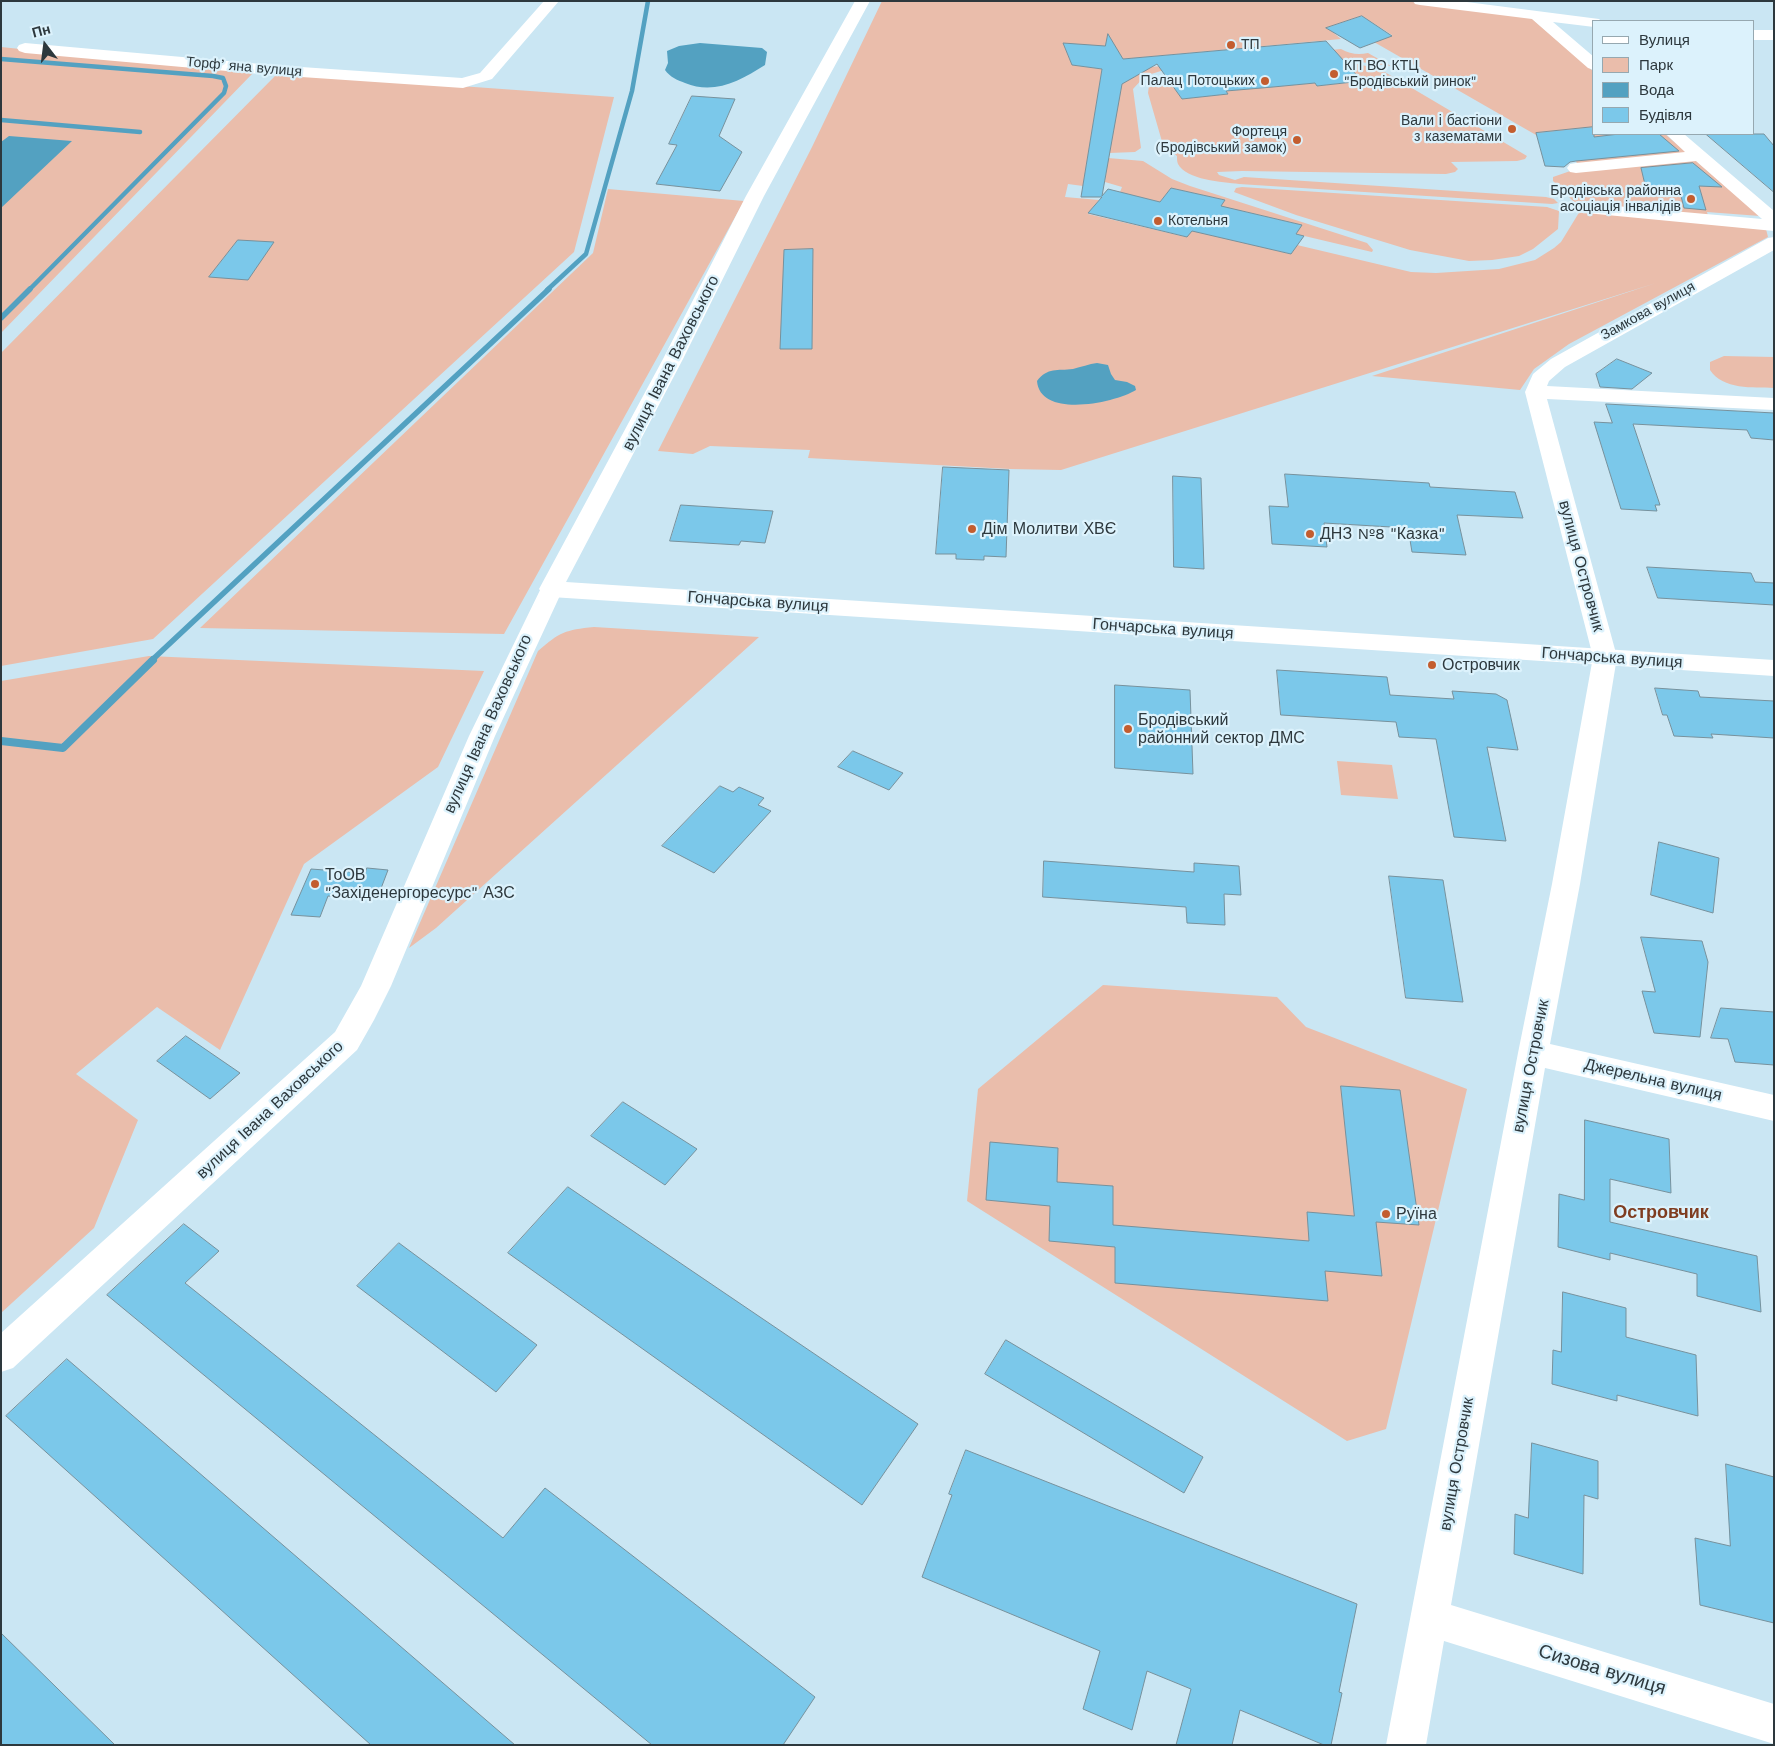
<!DOCTYPE html>
<html>
<head>
<meta charset="utf-8">
<style>
	body { margin:0 }
	#map { position:relative; width:1775px; height:1746px; overflow:hidden; background:#cae6f3; font-family:"Work Sans",sans-serif }
	canvas { display:block }
	.frame { position:absolute; inset:0; border:2px solid #2d383d; pointer-events:none }
	.legend { position:absolute; left:1592px; top:20px; width:162px; height:115px; box-sizing:border-box; background:#dcf2fc; border:1px solid #96a8b0; margin:0; padding:6px 9px; list-style:none; font-size:15px; color:#2d383d }
	.legend li { display:flex; align-items:center; gap:10px; height:25px }
	.legend b { width:25px; border:1px solid #96a8b0 }
	.north { position:absolute; left:20px; top:20px; width:50px; height:50px; -webkit-text-stroke:4px #dcf2fc; paint-order:stroke; rotate:345deg; font-size:14px; font-weight:700; line-height:20px; text-align:center; color:#2d383d }
	.north::after { content:''; display:block; margin:auto; width:18px; height:22px; background:#2d383d; clip-path:polygon(50% 0,100% 100%,50% 72%,0 100%) }
</style>
</head>
<body>
<div id="map">
<canvas width="1775" height="1746"></canvas>
<div class="frame"></div>
<ul class="legend">
<li><b style="height:6px;background:#fff"></b>Вулиця</li>
<li><b style="height:14px;background:#eabdab"></b>Парк</li>
<li><b style="height:14px;background:#53a1c1"></b>Вода</li>
<li><b style="height:14px;background:#7bc8ea"></b>Будівля</li>
</ul>
<div class="north">Пн</div>
</div>
<script>
const ctx = document.querySelector('canvas').getContext('2d');
ctx.lineJoin = 'round';
function paint(path, color) { ctx.fillStyle = color; ctx.fill(path, 'evenodd'); }
function trace(path, color, width, dash) { ctx.strokeStyle = color; ctx.lineWidth = width; ctx.lineCap = dash ? 'butt' : 'round'; ctx.setLineDash(dash || []); ctx.stroke(path); }
function label(font, color, halo, rows, align = 'center') {
  ctx.font = font + ' "Work Sans",sans-serif'; ctx.lineWidth = 4.5; ctx.setLineDash([]); ctx.textBaseline = 'middle'; ctx.strokeStyle = halo; ctx.fillStyle = color; for (const [text, x, y, turn = 0] of rows) {
    ctx.save(); ctx.translate(x, y); ctx.rotate((+turn || 0) * Math.PI / 180); ctx.textAlign = isNaN(turn) ? turn : align; if (halo) ctx.strokeText(text, 0, 0); ctx.fillText(text, 0, 0); ctx.restore();
  }
}
paint(new Path2D(`
	M882 1H1405L1530 17 1594 72V134H1665L1760 216 1707 212 1709 219 1766 229 1768 237 1569 344 1534 369 1520 390 1372 376 1656 283 1061 470 1010 469 808 458 810 450 710 446 693 454 658 451 812 147ZM1362 16 1392 35 1374 42 1543 139 1567 140 1579 168 1553 177V181L1575 203 1580 211 1561 242 1554 248 1535 260 1499 269 1436 273 1411 272 1297 245 1290 254 1192 230 1186 237 1088 214 1099 200 1065 197 1068 184 1083 186 1102 69 1072 65 1064 44 1123 59 1341 39 1328 28Z
	M1 47 253 73 1 333Z
	M1341 49C1350 54 1358 55 1368 53L1391 66 1329 58 1164 70 1145 76 1133 89 1141 148 1135 152 1109 153 1123 77H1134L1142 72 1140 68Z
	M1316 61 1359 64 1383 71 1527 156 1525 159 1517 161 1451 162 1458 169 1455 172 1446 174 1242 171 1217 172 1219 175 1235 180 1244 177 1546 197 1554 199 1558 203 1552 204 1239 184C1223 182 1186 180 1178 164 1177 162 1177 159 1177 156L1163 145 1148 93 1149 85 1172 75ZM1169 80 1362 81 1318 86 1315 83 1226 91 1227 94 1182 99Z
	M278 73 614 97 574 252 153 639 1 666V353Z
	M1108 158 1143 161 1172 179 1190 186 1367 243 1373 250 1372 252 1296 234 1301 225 1243 211 1237 220 1215 215 1225 200 1171 188 1160 202 1120 192 1122 187 1105 182Z
	M1242 187 1547 207 1559 211 1558 229 1533 249 1519 256 1492 260 1469 261 1410 250 1296 215 1234 192 1236 188Z
	M608 189 744 201 504 634 200 628 593 253Z
	M1724 356 1774 357V388C1753 387 1723 390 1710 370V362Z
	M594 627 759 637 436 928 409 948 538 651C560 632 565 630 594 627Z
	M149 656 484 671 438 767 304 864 220 1050 157 1007 76 1074 138 1120 94 1228 1 1313V681Z
	M1337 761 1392 765 1398 799 1341 795Z
	M1103 985 1277 997 1306 1027 1467 1089 1386 1429 1347 1441 967 1201 978 1089Z`), '#eabdab');
paint(new Path2D(`
	M700 43 762 48 767 52 765 65C740 81 714 95 685 83 677 80 670 77 665 70L668 63 667 51 679 46Z
	M9 136 72 141 1 208V142Z
	M1097 363 1108 365 1111 374 1115 380 1127 382 1135 386 1136 390C1115 403 1040 419 1037 381 1048 367 1057 371 1073 369 1081 367 1089 364 1097 363Z`), '#53a1c1');
trace(new Path2D(`
	M1 59 213 76 223 78 226 86 224 93 29 290
	M1 120 140 132
	M547 290 586 254 632 91 648 1`), '#53a1c1', 4.5);
trace(new Path2D(`
	M1 318 30 289
	M151 661 549 289`), '#53a1c1', 5.5);
trace(new Path2D(`
	M1 741 63 748 153 660`), '#53a1c1', 8);
const building = new Path2D(`
	M1362 16 1392 36 1360 48 1326 28Z
	M1108 34 1123 59 1326 41 1362 81 1317 86 1315 83 1273 87 1226 91 1228 94 1182 99 1157 64 1122 84 1102 196 1108 189 1160 202 1171 188 1225 200 1221 206 1302 225 1296 234 1304 236 1291 254 1192 231 1187 237 1088 213 1102 197H1081L1102 69 1072 65 1063 43 1105 46Z
	M692 96 735 99 719 136 742 152 720 191 656 184 677 145 669 144Z
	M1594 127V137L1619 134H1659L1679 151 1576 161 1570 162 1564 167 1545 166 1536 133Z
	M1706 134H1764L1774 146V192Z
	M1693 163 1722 187 1699 186 1706 210 1684 208 1681 196 1647 193 1641 168Z
	M238 240 274 242 248 280 209 277Z
	M813 249 812 349H780L784 250Z
	M1617 359 1652 373 1632 389 1600 387 1596 374Z
	M1606 404 1774 413V440L1751 438 1747 430 1633 424 1660 505H1655L1657 511 1621 509 1594 422 1612 423Z
	M943 467 1009 470 1006 557 984 556V560L956 559V554H936Z
	M1285 474 1429 483 1430 487 1515 492 1523 518 1457 515 1466 555 1412 552 1408 528 1324 523 1327 547 1272 544 1269 506 1288 507Z
	M1173 476 1201 478 1204 569 1174 567Z
	M681 505 773 511 765 543 741 541 739 545 670 541Z
	M1647 567 1751 573 1755 582 1774 583V605L1658 598Z
	M1277 670 1387 677 1390 695 1454 699 1452 691 1496 694 1507 700 1518 750 1487 747 1506 841 1454 837 1436 739 1399 737 1396 722 1281 715Z
	M1115 685 1190 690 1193 774 1115 768Z
	M1655 688 1698 691 1700 697 1774 701V738L1711 734 1713 738 1674 736 1667 715H1663Z
	M853 751 903 773 889 790 838 767Z
	M720 786 733 792 739 787 764 798 758 805 771 811 714 873 662 846Z
	M1659 842 1719 858 1713 913 1651 895Z
	M1044 861 1194 872V863L1239 866 1241 895 1224 894 1225 925 1187 923 1186 907 1043 897Z
	M367 868 388 870 377 899 328 896 320 917 291 915 311 869 365 873Z
	M1389 876 1443 880 1463 1002 1406 998Z
	M1641 937 1702 941 1708 962 1700 1037 1654 1033 1642 991 1655 992Z
	M1721 1008 1774 1012V1065L1735 1062 1728 1039 1711 1038Z
	M186 1036 240 1073 210 1099 157 1061Z
	M1341 1086 1400 1090 1419 1225 1376 1222 1382 1276 1325 1271 1328 1301 1115 1283V1247L1049 1241 1050 1206 986 1200 990 1142 1058 1148 1057 1182 1113 1186V1225L1309 1241 1307 1212 1354 1216Z
	M623 1102 697 1149 665 1185 591 1136Z
	M1585 1120 1669 1139 1671 1193 1610 1179V1222L1757 1256 1761 1312 1697 1296V1274L1610 1253V1260L1558 1247 1559 1194 1584 1200Z
	M568 1187 918 1424 862 1505 508 1253Z
	M184 1224 219 1251 185 1283 503 1538 545 1488 815 1697 783 1745H652L107 1295Z
	M399 1243 537 1345 496 1392 357 1286Z
	M1563 1292 1626 1308V1337L1696 1355 1698 1416 1617 1395V1401L1552 1384 1553 1350 1561 1352Z
	M1006 1340 1203 1457 1184 1493 985 1374Z
	M67 1359 515 1745H371L6 1416Z
	M1532 1443 1598 1461V1499L1584 1495 1583 1574 1514 1554 1515 1514 1528 1518Z
	M966 1450 1357 1604 1339 1692 1342 1693 1331 1745H1324L1240 1710 1232 1745H1176L1191 1689 1147 1671 1132 1730 1083 1709 1100 1651 922 1577 952 1495 949 1494Z
	M1726 1464 1774 1477V1623L1700 1605 1695 1538 1730 1546Z
	M1 1633 115 1745H1Z`);
paint(building, '#7bc8ea');
trace(building, '#77919c', 1);
paint(new Path2D(`
	M544 1H559L492 79 463 88 272 75 25 53 19 51 17 48 19 45 25 43 272 65 462 78 480 73Z
	M1413 1H1459L1599 19 1601 21H1594V27L1553 22 1594 57V70L1588 68 1532 19 1420 5 1415 4Z
	M1754 30H1774V40H1754Z
	M1666 134H1684L1774 211V231L1565 211 1562 207 1565 203 1571 202 1762 219 1696 161 1576 173 1570 172 1567 168 1570 164 1576 163 1685 152Z
	M1774 237V250L1565 367 1549 381 1547 386 1774 398V410L1547 399 1617 657 1580 884 1550 1044 1774 1095V1121L1545 1068 1451 1605 1774 1704V1744L1444 1641 1426 1745H1386L1518 1053 1552 884 1593 657 1525 392 1533 374 1551 359 1768 238Z
	M551 581 559 584 563 589 495 736 391 986 374 1020 357 1050 13 1368 1 1372V1333L335 1032 361 986 469 736 543 584Z`), '#fff');
paint(new Path2D(`
	M855 1H870L764 196 683 359 566 582 1774 660V676L551 597 543 594 539 589 663 359 746 196Z`), '#fff');
for (const [x, y, r, color] of [
	[1231,45,5,"#c35d2f"],
	[1334,74,5,"#c35d2f"],
	[1265,81,5,"#c35d2f"],
	[1512,129,5,"#c35d2f"],
	[1297,140,5,"#c35d2f"],
	[1691,199,5,"#c35d2f"],
	[1158,221,5,"#c35d2f"],
	[972,529,5,"#c35d2f"],
	[1310,534,5,"#c35d2f"],
	[1432,665,5,"#c35d2f"],
	[1128,729,5,"#c35d2f"],
	[315,884,5,"#c35d2f"],
	[1386,1214,5,"#c35d2f"]
]) { const dot = new Path2D(); dot.arc(x, y, r, 0, 2 * Math.PI); ctx.fillStyle = color; ctx.fill(dot); trace(dot, '#dcf2fc', 2); }
label('14px', '#2d383d', '#dcf2fc', [
	["ТП",1241,45,"left"],
	["КП ВО КТЦ",1344,66,"left"],
	["\"Бродівський ринок\"",1344,82,"left"],
	["Палац Потоцьких",1255,81],
	["Вали і бастіони",1502,121],
	["з казематами",1502,137],
	["Фортеця",1287,132],
	["(Бродівський замок)",1287,148],
	["Бродівська районна",1681,191],
	["асоціація інвалідів",1681,207],
	["Котельня",1168,221,"left"]
], 'right');
label('14px', '#2d383d', '#dcf2fc', [
	["Торфʼяна вулиця",244,67,5],
	["Замкова вулиця",1648,311,-29]
]);
label('16px', '#2d383d', '#dcf2fc', [
	["вулиця Івана Ваховського",671,363,-63],
	["вулиця Островчик",1581,566,75],
	["Гончарська вулиця",758,602,4],
	["Гончарська вулиця",1163,629,4],
	["Гончарська вулиця",1612,658,4],
	["вулиця Івана Ваховського",488,724,-66],
	["вулиця Островчик",1531,1066,-79],
	["Джерельна вулиця",1653,1080,13],
	["вулиця Івана Ваховського",270,1110,-43],
	["вулиця Островчик",1457,1464,-80]
]);
label('16px', '#2d383d', '#dcf2fc', [
	["Дім Молитви ХВЄ",982,529],
	["ДНЗ №8 \"Казка\"",1320,534],
	["Островчик",1442,665],
	["Бродівський",1138,720],
	["районний сектор ДМС",1138,738],
	["ТоОВ",325,875],
	["\"Західенергоресурс\" АЗС",325,893],
	["Руїна",1396,1214]
], 'left');
label('bold 18px', '#7f3d21', '#dcf2fc', [
	["Островчик",1661,1213]
]);
label('19px', '#2d383d', '#dcf2fc', [
	["Сизова вулиця",1602,1670,17]
]);
</script>
</body>
</html>
